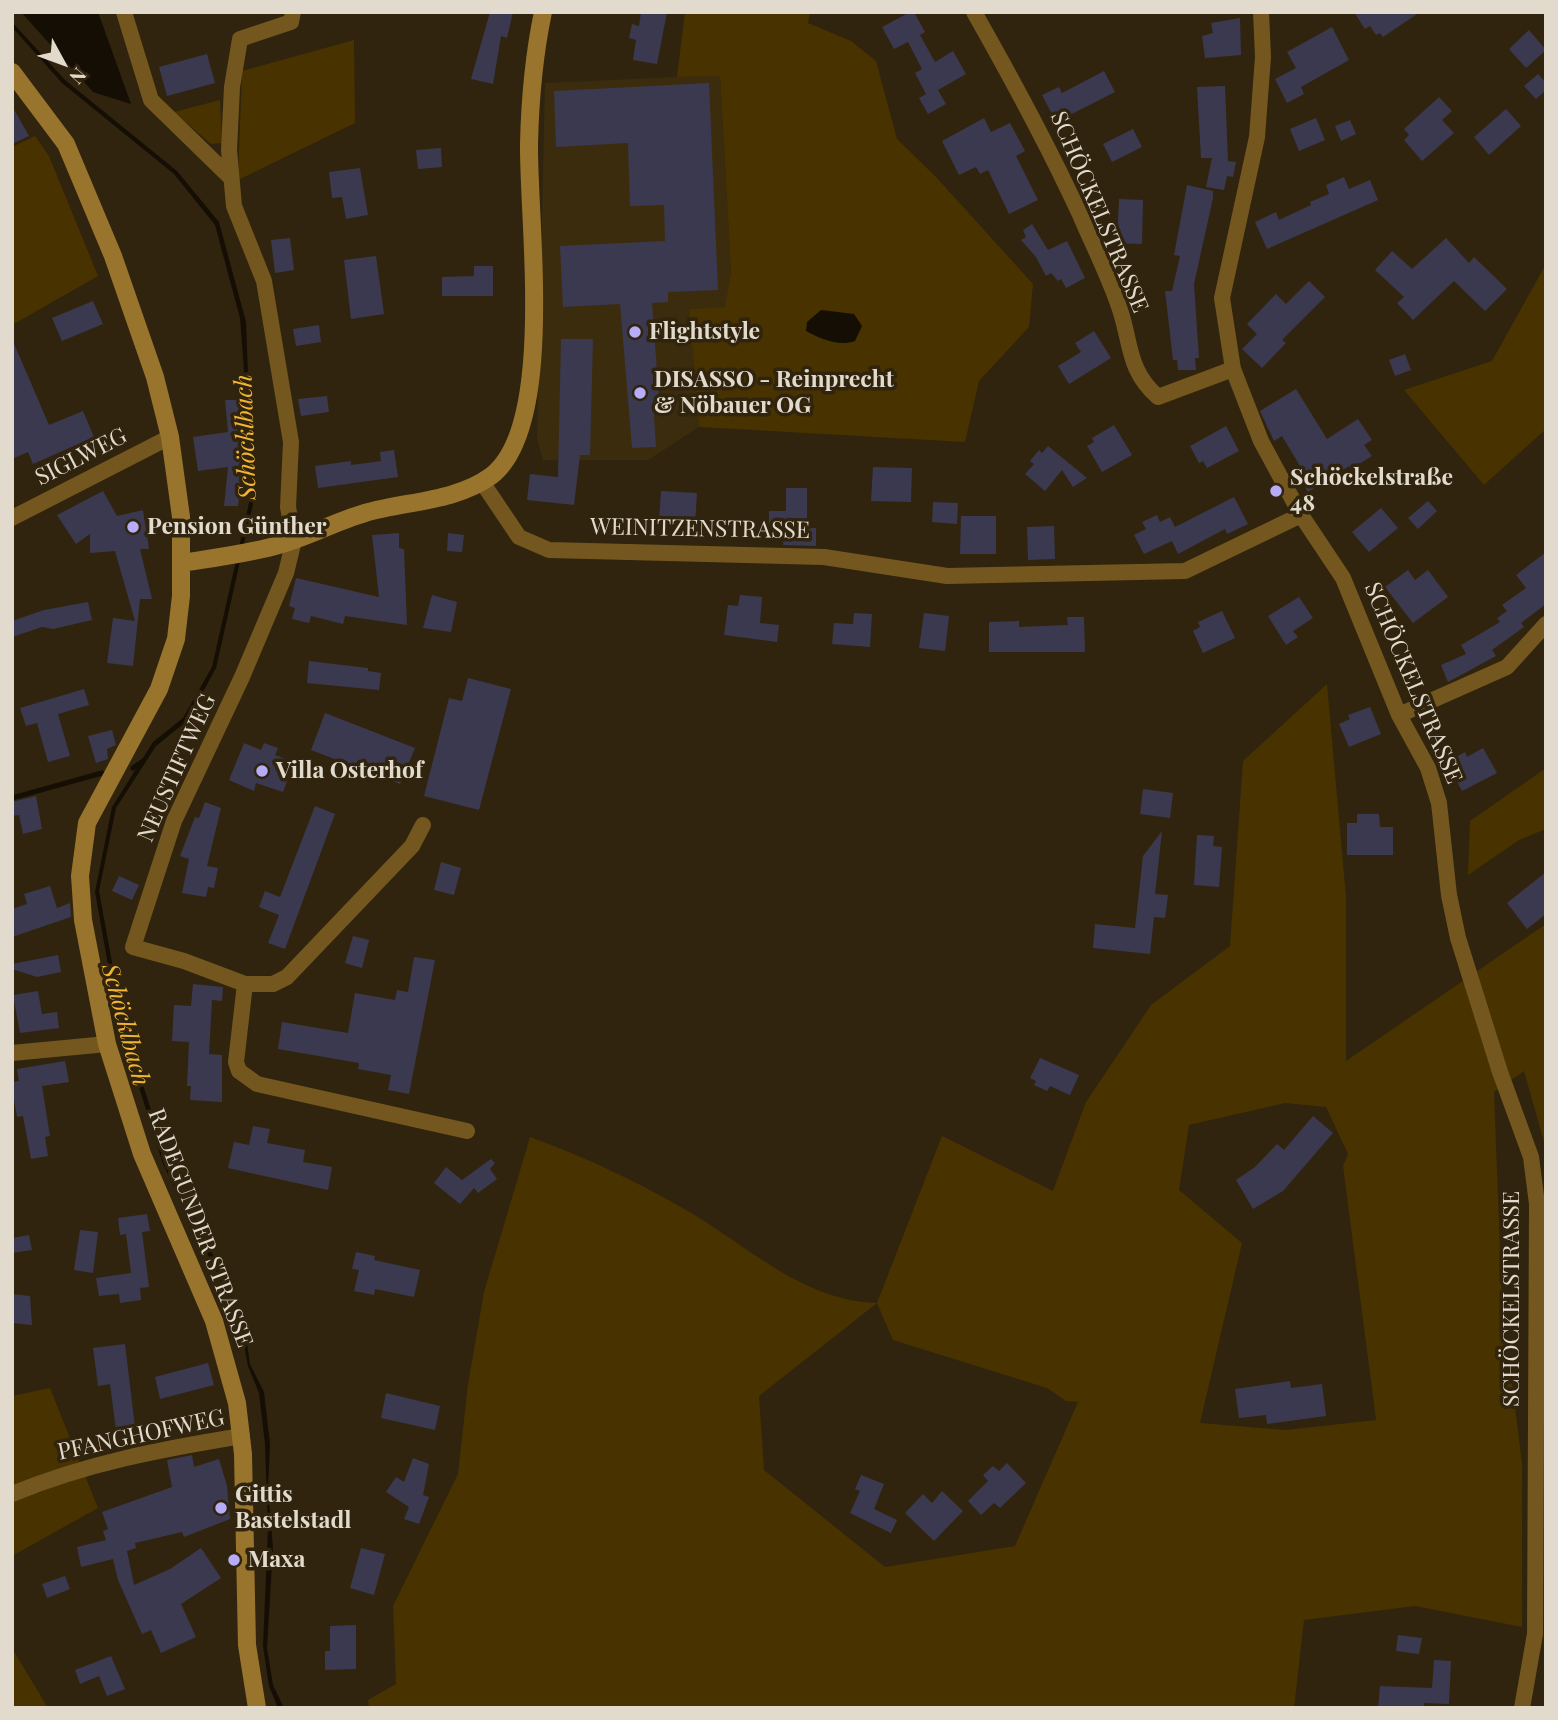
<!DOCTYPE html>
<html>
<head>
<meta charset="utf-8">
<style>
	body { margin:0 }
	#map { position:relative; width:1558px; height:1720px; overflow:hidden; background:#30240e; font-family:"Playfair Display",serif }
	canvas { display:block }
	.frame { position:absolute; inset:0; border:14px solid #e2dbcd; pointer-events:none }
	.north { position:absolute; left:28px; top:28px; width:70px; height:70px; -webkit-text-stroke:5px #30240e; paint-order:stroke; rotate:131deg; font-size:19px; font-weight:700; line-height:28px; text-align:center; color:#e2dbcd }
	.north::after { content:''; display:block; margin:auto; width:24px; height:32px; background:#e2dbcd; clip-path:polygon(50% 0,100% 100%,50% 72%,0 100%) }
</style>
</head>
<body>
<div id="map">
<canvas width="1558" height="1720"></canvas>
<div class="frame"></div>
<div class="north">N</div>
</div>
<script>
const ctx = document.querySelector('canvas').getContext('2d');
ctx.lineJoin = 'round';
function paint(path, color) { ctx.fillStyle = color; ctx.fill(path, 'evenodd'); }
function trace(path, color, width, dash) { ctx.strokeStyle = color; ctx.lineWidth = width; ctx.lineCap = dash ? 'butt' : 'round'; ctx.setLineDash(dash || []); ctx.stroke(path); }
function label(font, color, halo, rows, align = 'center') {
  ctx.font = font + ' "Playfair Display",serif'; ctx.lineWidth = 7; ctx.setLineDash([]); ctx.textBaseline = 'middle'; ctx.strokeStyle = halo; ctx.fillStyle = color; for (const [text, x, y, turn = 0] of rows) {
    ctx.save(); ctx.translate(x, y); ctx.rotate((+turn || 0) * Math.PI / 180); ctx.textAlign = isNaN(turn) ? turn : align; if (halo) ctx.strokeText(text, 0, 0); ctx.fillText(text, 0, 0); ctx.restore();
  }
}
paint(new Path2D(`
	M720 75 731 271 726 307 689 309 699 427 648 460H543L537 439 545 83Z`), '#3b2c0e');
paint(new Path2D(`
	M685 12H810L808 23 851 41 876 61 897 139 936 177 1033 284 1029 327 979 381 965 442 699 427 689 309 725 307 731 271 720 76 677 77Z
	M354 40 355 123 238 180 242 71Z
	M220 100 222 143 211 144 174 112Z
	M35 136 49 156 98 276 12 325V147Z
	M1546 264V429L1484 485 1404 390 1492 361Z
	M1327 684 1346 897V1061L1546 924V1149L1524 1071 1494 1092 1502 1303 1522 1463V1627L1415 1606 1304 1620 1294 1708H369L368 1700 396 1684 393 1606 458 1474 468 1384 484 1292 530 1137C588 1158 645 1185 698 1217 754 1252 807 1301 877 1303L942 1136 1053 1191 1086 1102 1151 1005 1230 946 1243 761ZM1285 1103 1326 1107 1348 1154 1343 1166 1376 1420 1286 1430 1200 1423 1242 1243 1179 1190 1189 1125ZM877 1303 893 1340 1047 1388 1066 1401 1078 1402 1015 1546 885 1567 764 1470 759 1396Z
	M1546 768V829L1519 840 1468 875 1470 821Z
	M50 1388 98 1508 12 1556V1396Z
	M12 1648 48 1708H12Z`), '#483200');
paint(new Path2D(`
	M21 12H98L131 104 93 92Z
	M12 22 65 80 177 171 219 222 246 322 253 504 216 668 187 721 156 746 116 808 99 891 113 968 114 993 167 1161 227 1284 246 1336 250 1364 264 1392 270 1444 268 1488 273 1548 267 1648 273 1685 284 1708H278L269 1686 263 1646 268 1527 265 1444 259 1393 248 1366 242 1335 222 1284 163 1164 156 1142 110 993 109 970 95 892 112 807 153 742 183 718 212 667 249 503 246 396 240 318 215 225 174 174 62 83 12 27Z
	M821 310 854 314 862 326 855 341C839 347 821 339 806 331L807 322Z`), '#150e04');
trace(new Path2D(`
	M133 768 143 761
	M12 798 102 773`), '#150e04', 5);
paint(new Path2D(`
	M490 12H513L507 38 501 36 493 84 471 79Z
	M641 12H667L657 64 633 60 636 40 629 38 632 24 639 26Z
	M910 12H914L925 32 920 35 935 62 953 51 966 74 938 90 946 104 928 114 919 98 926 94 915 73 922 69 908 42 894 49 882 27Z
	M1354 12H1420L1383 37 1380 33 1376 35 1370 26 1365 29Z
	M1240 18 1241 55 1205 58 1202 36 1213 33 1211 23Z
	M1332 27 1349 60 1301 87 1304 94 1287 103 1275 79 1296 68 1287 52Z
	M1529 30 1546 50 1526 68 1509 49Z
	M207 54 215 83 167 96 159 67Z
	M1104 71 1115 92 1056 122 1042 95 1059 87 1062 93Z
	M1538 74 1546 83V90L1536 99 1524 86Z
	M709 83 718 290 668 292V302L652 303 659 399 653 400 656 447 632 448 620 304 563 307 560 246 665 241 664 205 630 206 628 143 556 147 554 91Z
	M1225 86 1228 161 1236 162 1233 177 1227 176 1224 190 1206 187 1212 158H1201L1197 87Z
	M1439 97 1452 111 1442 120 1454 133 1422 161 1404 140 1409 135 1404 129Z
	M12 106 29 136 12 144Z
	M1506 109 1521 126 1489 155 1474 137Z
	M984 118 991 132 1010 123 1025 151 1016 156 1038 200 1009 214 988 170 980 174 976 167 959 175 942 141Z
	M1316 118 1325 140 1299 151 1290 129Z
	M1350 120 1356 134 1341 141 1335 126Z
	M1133 129 1142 147 1112 162 1103 144Z
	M441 148 442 167 418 169 416 150Z
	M360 168 368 215 346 219 342 197 332 198 329 172Z
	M1344 177 1349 189 1370 180 1378 200 1267 249 1255 222 1276 212 1279 220 1311 205 1310 202 1329 194 1326 185Z
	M1187 185 1213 191V198L1194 284 1199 358H1195L1196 370H1178L1177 360H1173L1165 291H1172L1180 256 1174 255Z
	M1119 199 1143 200 1142 244 1117 243Z
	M1032 224 1048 250 1067 241 1085 278 1066 288 1061 279 1058 281 1051 273 1046 276 1036 257 1021 240 1026 237 1023 230Z
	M290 238 294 270 275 273 271 240Z
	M1446 238 1469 263 1474 257 1507 289 1485 311 1454 281 1413 320 1397 303 1404 297 1375 270 1392 251 1412 269Z
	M376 256 384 314 351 319 344 260Z
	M474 266H493V296H442V277L474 276Z
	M1309 281 1325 297 1282 340 1286 343 1262 368 1242 349 1257 334 1247 324 1276 294 1286 304Z
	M93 301 103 324 62 341 52 318Z
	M319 325 321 342 296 346 293 329Z
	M1094 331 1111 358 1069 384 1058 366 1081 352 1075 343Z
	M12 339 49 425 83 411 94 437 33 464 28 452 12 459Z
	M561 339H593L590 455H580L574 505 527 500 530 474 558 477Z
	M1405 354 1411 370 1395 376 1389 360Z
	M1296 389 1327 439 1358 419 1372 440 1364 445 1372 456 1351 469 1349 466 1308 492 1294 470 1300 466 1282 436 1274 441 1260 411Z
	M327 396 329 412 301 416 298 399Z
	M225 400H240L245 453 238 506H224L228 467 198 471 193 437 228 432Z
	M1114 425 1132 455 1102 472 1087 446 1094 442 1092 438Z
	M1226 426 1239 451 1207 468 1203 461 1199 463 1190 446Z
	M1048 446 1054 451 1087 478 1073 487 1062 470 1045 491 1025 474 1034 464 1030 461 1039 450 1042 453Z
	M394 450 398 477 318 488 315 466 351 461V465L381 461 380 452Z
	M873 467 912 468 911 502 871 501Z
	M786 488H807V528H816V546L783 545 784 536H769V511H786Z
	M103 491 117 516 143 510 149 549H140L152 599H140L133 666 107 663 113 618 135 621 115 551 90 553V534L76 544 57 515Z
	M661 491 697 493 695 524 659 522Z
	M1234 497 1248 524 1227 534 1225 529 1178 554 1172 541 1144 554 1134 535 1146 529 1142 522 1157 515 1160 522 1170 517 1175 527Z
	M1428 501 1437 511 1418 529 1408 518Z
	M933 502 958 503 957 524 932 522Z
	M1381 508 1398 528 1369 552 1352 532Z
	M961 516H996V554H960Z
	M1054 526 1055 559 1028 560 1027 527Z
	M399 533V548L404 549 407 625 345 616 343 624 311 616 309 623 292 619 295 608 289 606 296 578 379 597 372 535Z
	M448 533 464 535 462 552 447 551Z
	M1546 552V604L1521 623 1524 627 1492 650 1496 656 1448 682 1441 665 1466 654 1461 645 1500 622 1497 618 1507 611 1502 605 1526 588 1516 575Z
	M1408 570 1415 580 1428 570 1448 597 1413 623 1385 587Z
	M432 595 457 602 451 632 423 628Z
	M740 595 762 597 760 623 779 625 777 642 724 635 728 605 738 606Z
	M1299 597 1313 618 1293 631 1298 637 1286 645 1268 616Z
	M88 602 92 620 53 629 42 627 12 637V621L44 610Z
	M1222 611 1235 638 1203 653 1193 631 1200 627 1198 622Z
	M854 613 872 614 870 647 832 644 834 623 853 624Z
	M924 613 949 616 945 651 919 648Z
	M1067 617H1084L1085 652H989V622L1019 621V627L1068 625Z
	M309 661 368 668V671L381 673 379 690 307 683Z
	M468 678 511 689 479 810 424 796 449 698 462 701Z
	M84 689 89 705 58 714 70 756 48 762 37 723 26 726 20 708Z
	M1370 707 1381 734 1349 747 1339 724 1350 719 1348 715Z
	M325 713 415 748 400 784 311 750Z
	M112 730 116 745 107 749 108 759 96 763 88 736Z
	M244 743 261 750 264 743 278 748 275 755 294 762 283 792 256 783 254 791 229 780Z
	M1483 748 1497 773 1462 791 1447 762 1465 752 1467 757Z
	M1143 789 1173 793 1170 818 1140 814Z
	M36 796 42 829 23 834 19 815 12 816V802Z
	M205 802 221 808 207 866 218 868 214 888 208 887 206 897 182 893 189 859 180 856 195 817 199 818Z
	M315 806 335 814 285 949 268 943 279 915 259 907 265 891 280 897Z
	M1357 814H1379L1380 827H1393V855H1347V823H1357Z
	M1162 831 1155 894 1168 895 1165 918 1154 917 1150 954 1093 948 1095 924 1135 928 1143 856Z
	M1197 835 1214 836 1213 846 1222 847 1219 887 1194 885Z
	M441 862 461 868 454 895 434 890Z
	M1546 872V914L1527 929 1507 903Z
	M119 876 139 885 132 900 112 891Z
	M50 886 57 908 70 903 71 917 12 937V909L27 904 24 894Z
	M353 936 369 940 362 968 345 963Z
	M58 955 61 972 37 977 12 969V964Z
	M414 957 435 960 409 1094 388 1090 391 1075 358 1069 359 1063 278 1049 282 1022 348 1033 355 993 395 1000 397 990 408 992Z
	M193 984 223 987 222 1001 212 1000 209 1054 222 1055V1102L190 1100 191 1086H187L189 1042 172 1041 174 1005 191 1006Z
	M38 991 42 1014 57 1012 59 1028 20 1033 13 995Z
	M1040 1058 1079 1075 1070 1095 1050 1086 1047 1091 1034 1085 1036 1081 1030 1078Z
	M65 1061 69 1082 42 1086 50 1136 45 1137 48 1156 31 1159 23 1116 17 1117 12 1088V1082L19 1081 17 1069Z
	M1313 1116 1333 1133 1283 1191 1253 1209 1236 1180 1255 1167 1277 1144 1284 1150Z
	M253 1126 270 1129 267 1143 305 1150 303 1162 332 1167 328 1190 228 1168 234 1142 249 1145Z
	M491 1159 495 1163 490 1169 497 1179 478 1193 474 1188 460 1204 434 1183 446 1167 462 1180Z
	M1518 1197 1521 1226 1506 1228 1504 1199Z
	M147 1214 150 1231 142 1232 149 1287 140 1288 141 1300 120 1303 119 1294 99 1296 96 1278 131 1273 126 1234 120 1235 118 1218Z
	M80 1230 98 1232 93 1273 74 1270Z
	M29 1235 32 1250 12 1253V1238Z
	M356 1252 375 1256 374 1260 420 1270 414 1297 375 1289 374 1295 354 1291 359 1270 352 1269Z
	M12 1294 30 1296 32 1325 12 1323Z
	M125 1344 135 1427 116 1430 110 1384 98 1386 93 1348Z
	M208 1363 214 1385 160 1399 155 1377Z
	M1290 1381 1291 1388 1322 1384 1326 1416 1267 1424 1266 1415 1239 1418 1235 1389Z
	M386 1393 440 1406 435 1430 381 1418Z
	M192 1455 194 1467 219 1459 227 1486 230 1519 184 1537 182 1532 135 1543 136 1548 127 1551 134 1585 170 1569 201 1548 221 1578 181 1604 196 1637 161 1653 151 1630 142 1634 118 1580 113 1559 81 1567 77 1547 106 1540 103 1531 108 1529 102 1512 172 1487 167 1460Z
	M413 1458 429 1464 423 1495 429 1497 419 1524 404 1519 409 1507 386 1492 396 1477 404 1482Z
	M1007 1463 1026 1483 1000 1508 994 1503 981 1515 968 1501 988 1481 983 1475 993 1466 999 1471Z
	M861 1475 884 1484 874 1509 897 1520 891 1533 850 1513 860 1491 855 1489Z
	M942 1491 963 1511 934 1541 905 1513 923 1494 932 1503Z
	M361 1548 385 1554 374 1595 350 1588Z
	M65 1576 70 1589 47 1598 42 1584Z
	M356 1625V1669L325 1670V1651H330V1626Z
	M1398 1635 1422 1638 1419 1654 1396 1651Z
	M111 1656 125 1689 107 1696 99 1676 80 1684 75 1670Z
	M1434 1660 1451 1661 1449 1704 1424 1703V1708H1378L1380 1686 1432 1688Z`), '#3b394f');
trace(new Path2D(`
	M124 12 151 100 231 178
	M293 12 291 22 240 39 232 87 229 150 234 206 264 281 291 442 288 507 294 540 286 573 242 677 174 821 133 947 184 961 245 984 236 1062 239 1071 257 1084 467 1131
	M974 12C1012 79 1049 147 1081 217 1093 245 1107 273 1117 301 1132 339 1125 368 1158 397L1233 369
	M1261 12 1263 57 1257 137 1222 298 1233 369 1261 441 1301 515 1343 578 1399 715 1428 768 1439 803 1449 895 1458 938 1500 1072 1531 1157 1537 1204 1535 1634 1522 1708
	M482 482 519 537 549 550 824 557 947 576 1185 571 1301 515
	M12 518 170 437
	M1399 715 1507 667 1546 624
	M245 984H273L287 977 412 846 423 825
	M12 1053 107 1044
	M12 1494C87 1463 162 1449 242 1436`), '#74571e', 16);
trace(new Path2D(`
	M12 72 66 144 113 256 155 377 170 437 181 517V596L176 639 159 689 87 823 80 876 83 920 107 1044 142 1154 214 1321 237 1403 243 1454 247 1645 257 1708
	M182 563C213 558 245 554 275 546 306 538 334 522 365 513 406 501 455 502 491 476 556 427 528 222 529 144 530 100 534 55 543 12`), '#99742d', 18);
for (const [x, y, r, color] of [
	[635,332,7,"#b6acf8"],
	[640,393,7,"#b6acf8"],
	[1276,491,7,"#b6acf8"],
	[133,527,7,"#b6acf8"],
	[262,771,7,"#b6acf8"],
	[221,1508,7,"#b6acf8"],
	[234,1560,7,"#b6acf8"]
]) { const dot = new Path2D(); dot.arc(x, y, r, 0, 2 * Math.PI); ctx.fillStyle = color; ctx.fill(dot); trace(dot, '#30240e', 2.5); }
label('23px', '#e2dbcd', '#30240e', [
	["SCHÖCKELSTRASSE",1099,212,67],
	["SIGLWEG",81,457,-27],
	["WEINITZENSTRASSE",700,529,1],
	["SCHÖCKELSTRASSE",1413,683,67],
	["NEUSTIFTWEG",177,768,-66],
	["RADEGUNDER STRASSE",200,1228,69],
	["SCHÖCKELSTRASSE",1512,1299,-90],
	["PFANGHOFWEG",141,1435,-12]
]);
label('bold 23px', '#e2dbcd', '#30240e', [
	["Flightstyle",649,332],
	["DISASSO - Reinprecht",654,380],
	["& Nöbauer OG",654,406],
	["Schöckelstraße",1290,478],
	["48",1290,504],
	["Pension Günther",147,527],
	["Villa Osterhof",276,771],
	["Gittis",235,1495],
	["Bastelstadl",235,1521],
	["Maxa",248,1560]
], 'left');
label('italic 24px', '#f2b534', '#30240e', [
	["Schöcklbach",246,437,-92],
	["Schöcklbach",125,1025,75]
]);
</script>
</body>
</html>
